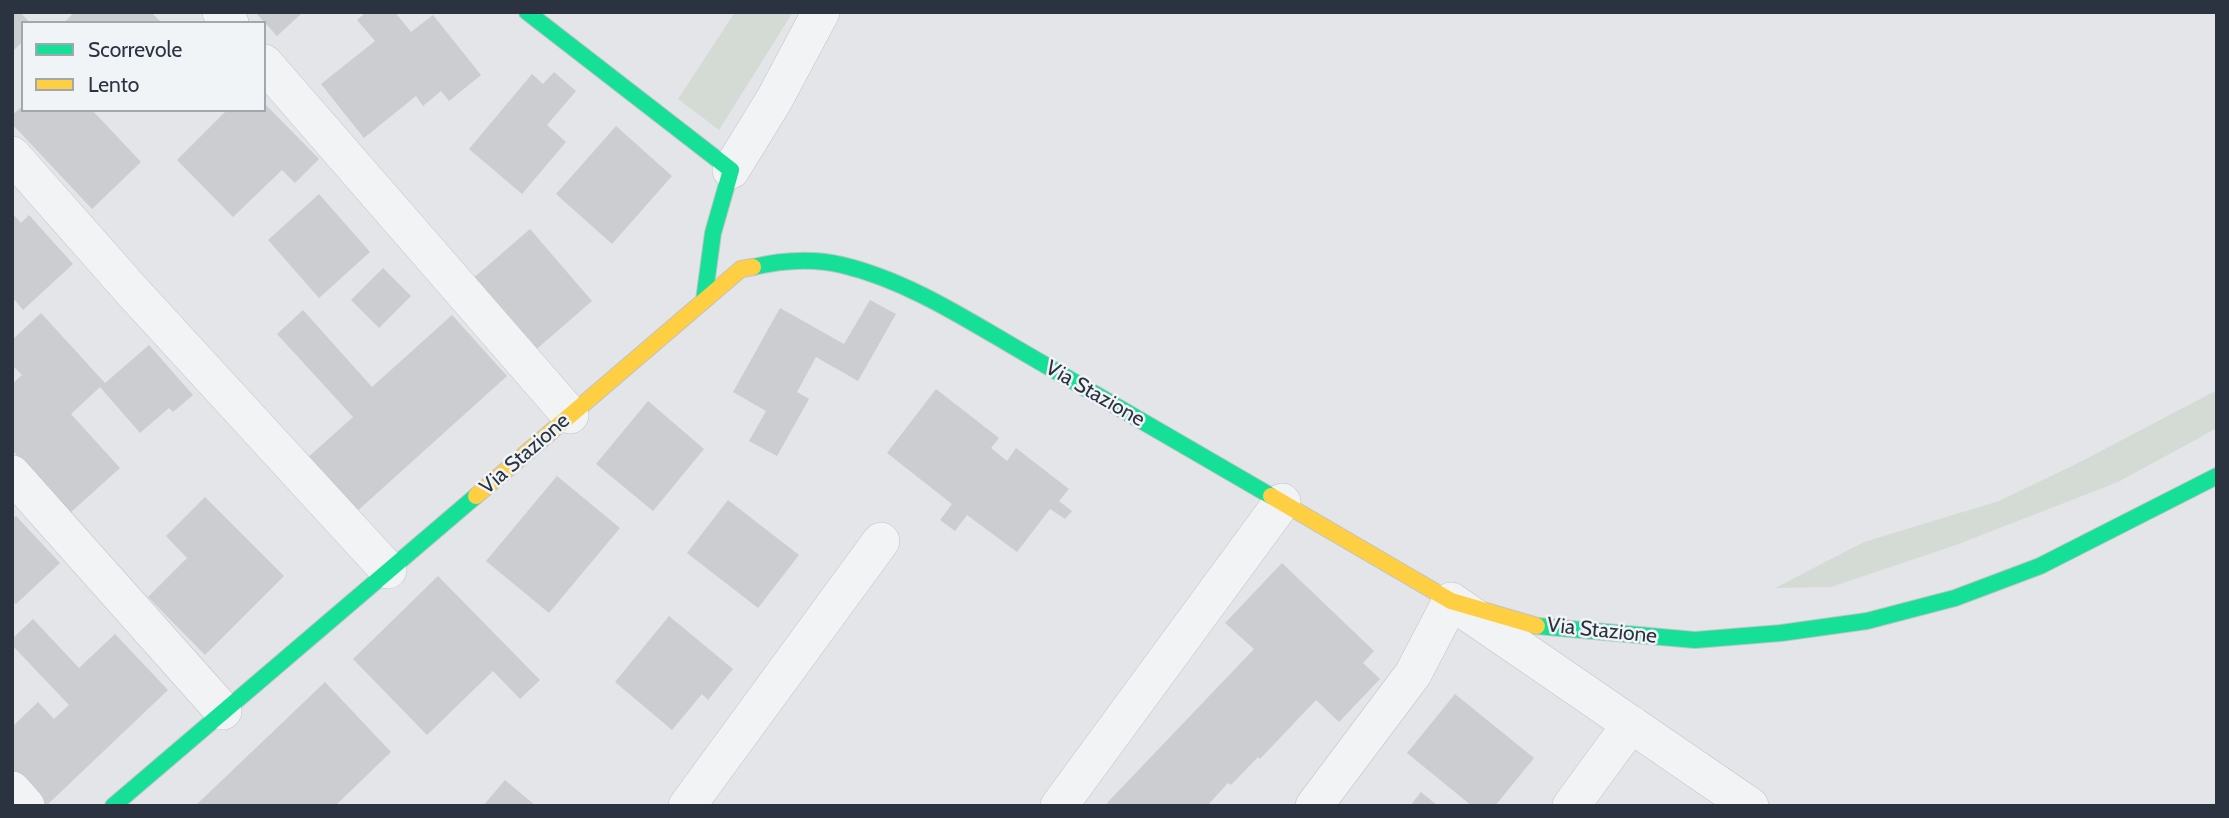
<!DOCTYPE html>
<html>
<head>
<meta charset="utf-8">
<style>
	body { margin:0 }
	#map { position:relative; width:2229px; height:818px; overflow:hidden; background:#e3e5e8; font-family:Cabin,sans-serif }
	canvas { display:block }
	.frame { position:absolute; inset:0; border:14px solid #2b3340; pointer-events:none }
	.legend { position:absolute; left:21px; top:21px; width:245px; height:91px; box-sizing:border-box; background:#f1f4f7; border:2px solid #a2a7ae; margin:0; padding:9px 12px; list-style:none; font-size:21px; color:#2b3340 }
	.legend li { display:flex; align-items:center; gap:14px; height:35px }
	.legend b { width:35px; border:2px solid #a2a7ae }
</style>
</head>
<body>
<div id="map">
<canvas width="2229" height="818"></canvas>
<div class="frame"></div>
<ul class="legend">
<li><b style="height:9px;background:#16e098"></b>Scorrevole</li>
<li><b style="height:9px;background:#ffcf43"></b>Lento</li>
</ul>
</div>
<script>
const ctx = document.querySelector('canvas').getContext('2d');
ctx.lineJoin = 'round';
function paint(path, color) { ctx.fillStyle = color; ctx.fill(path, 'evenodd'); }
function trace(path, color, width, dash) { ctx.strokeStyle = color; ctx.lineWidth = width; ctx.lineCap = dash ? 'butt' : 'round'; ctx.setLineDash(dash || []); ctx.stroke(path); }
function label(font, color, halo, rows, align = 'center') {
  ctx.font = font + ' Cabin,sans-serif'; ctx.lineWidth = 5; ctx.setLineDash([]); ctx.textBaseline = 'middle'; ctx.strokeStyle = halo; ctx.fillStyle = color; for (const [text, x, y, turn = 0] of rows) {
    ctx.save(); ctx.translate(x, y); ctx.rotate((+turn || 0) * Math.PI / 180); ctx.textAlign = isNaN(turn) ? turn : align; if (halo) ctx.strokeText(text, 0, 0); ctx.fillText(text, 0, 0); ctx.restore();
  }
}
paint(new Path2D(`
	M735 12H793L719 130 678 99Z
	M2217 390V428L2118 482 1956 545 1831 587 1775 588 1864 542 1999 501 2082 461Z`), '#d4dbd4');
paint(new Path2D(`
	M12 12H20L30 23H23V41L12 52Z
	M74 12H151L162 23H64Z
	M255 12H303L277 36Z
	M366 12H395L411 32 433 15 481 75 449 101 441 91 423 106 416 96 364 138 321 84 375 41 357 20Z
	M554 72 576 91 547 125 566 142 522 194 469 149 532 74 543 84Z
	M264 103 319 159 295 183 282 170 233 217 177 160 227 110H264Z
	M23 106V110H92L141 162 92 209 12 124V115Z
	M616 126 672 176 612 244 556 194Z
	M319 194 370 252 319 298 268 240Z
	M12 213 21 223 29 215 73 264 23 310 12 297Z
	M530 229 592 301 532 353 470 281Z
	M383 268 411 296 379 328 351 300Z
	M870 300 896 314 858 381 816 357 797 392 809 399 777 456 749 441 766 411 733 392 780 308 844 344Z
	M303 310 372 387 452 315 507 376 354 514 305 460 353 417 277 334Z
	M41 313 105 383 149 345 193 395 173 412 169 408 140 433 100 387 71 414 120 468 70 513 12 450V384L22 375 12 365V340Z
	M936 389 999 438 991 448 1007 461 1016 448 1069 489 1059 501 1072 511 1065 519 1050 509 1017 552 967 515 955 531 940 520 952 504 887 453Z
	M648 401 704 449 653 511 596 464Z
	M557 476 620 528 549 613 486 561Z
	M205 497 284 576 205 655 148 597 187 558 166 536Z
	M728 500 799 555 758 608 687 553Z
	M16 516 60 563 16 604 12 601V519Z
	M1282 563 1374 651 1363 663 1380 679 1339 722 1316 700 1260 759 1258 757 1231 785 1228 783 1207 806H1110L1107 803 1254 649 1225 623Z
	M438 576 540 680 520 699 493 671 427 735 353 659Z
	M669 616 733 669 708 700 702 694 672 730 615 682Z
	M33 619 79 668 115 634 168 690 46 806 12 770V727L38 702 54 719 69 705 12 645V639Z
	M325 682 391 752 335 806H195Z
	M1455 694 1534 758 1495 806H1472L1407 753Z
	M505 780 536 806H483Z
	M1421 792 1438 806H1410Z`), '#cbcdd0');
const street = new Path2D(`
	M221 12 230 23
	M264 63 570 415
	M12 155 132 291 388 570
	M731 170 774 100 821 12
	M12 474 223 711
	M12 790 26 806
	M687 806 881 541
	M1059 806 1282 502
	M1314 806 1413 674 1451 601 1750 806
	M1571 806 1631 724`);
const fast = new Path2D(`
	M527 12 731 170 713 233 704 300
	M753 267C783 260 812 258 842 265 909 281 969 321 1028 355 1109 402 1190 449 1271 496
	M1537 626 1695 640 1781 633 1867 621 1955 598 2040 566 2217 476
	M113 806 476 496`);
const slow = new Path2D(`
	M476 496 741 269 753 267
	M1271 496 1451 601 1537 626`);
trace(street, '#c1c3c6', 38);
trace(fast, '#c1c3c6', 18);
trace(slow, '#c1c3c6', 18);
trace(street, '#f2f3f5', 37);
trace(fast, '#16e098', 16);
trace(slow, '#ffcf43', 16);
label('21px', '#2b3340', '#f1f4f7', [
	["Via Stazione",1095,394,30],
	["Via Stazione",525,454,-41],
	["Via Stazione",1602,631,6]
]);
</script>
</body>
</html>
